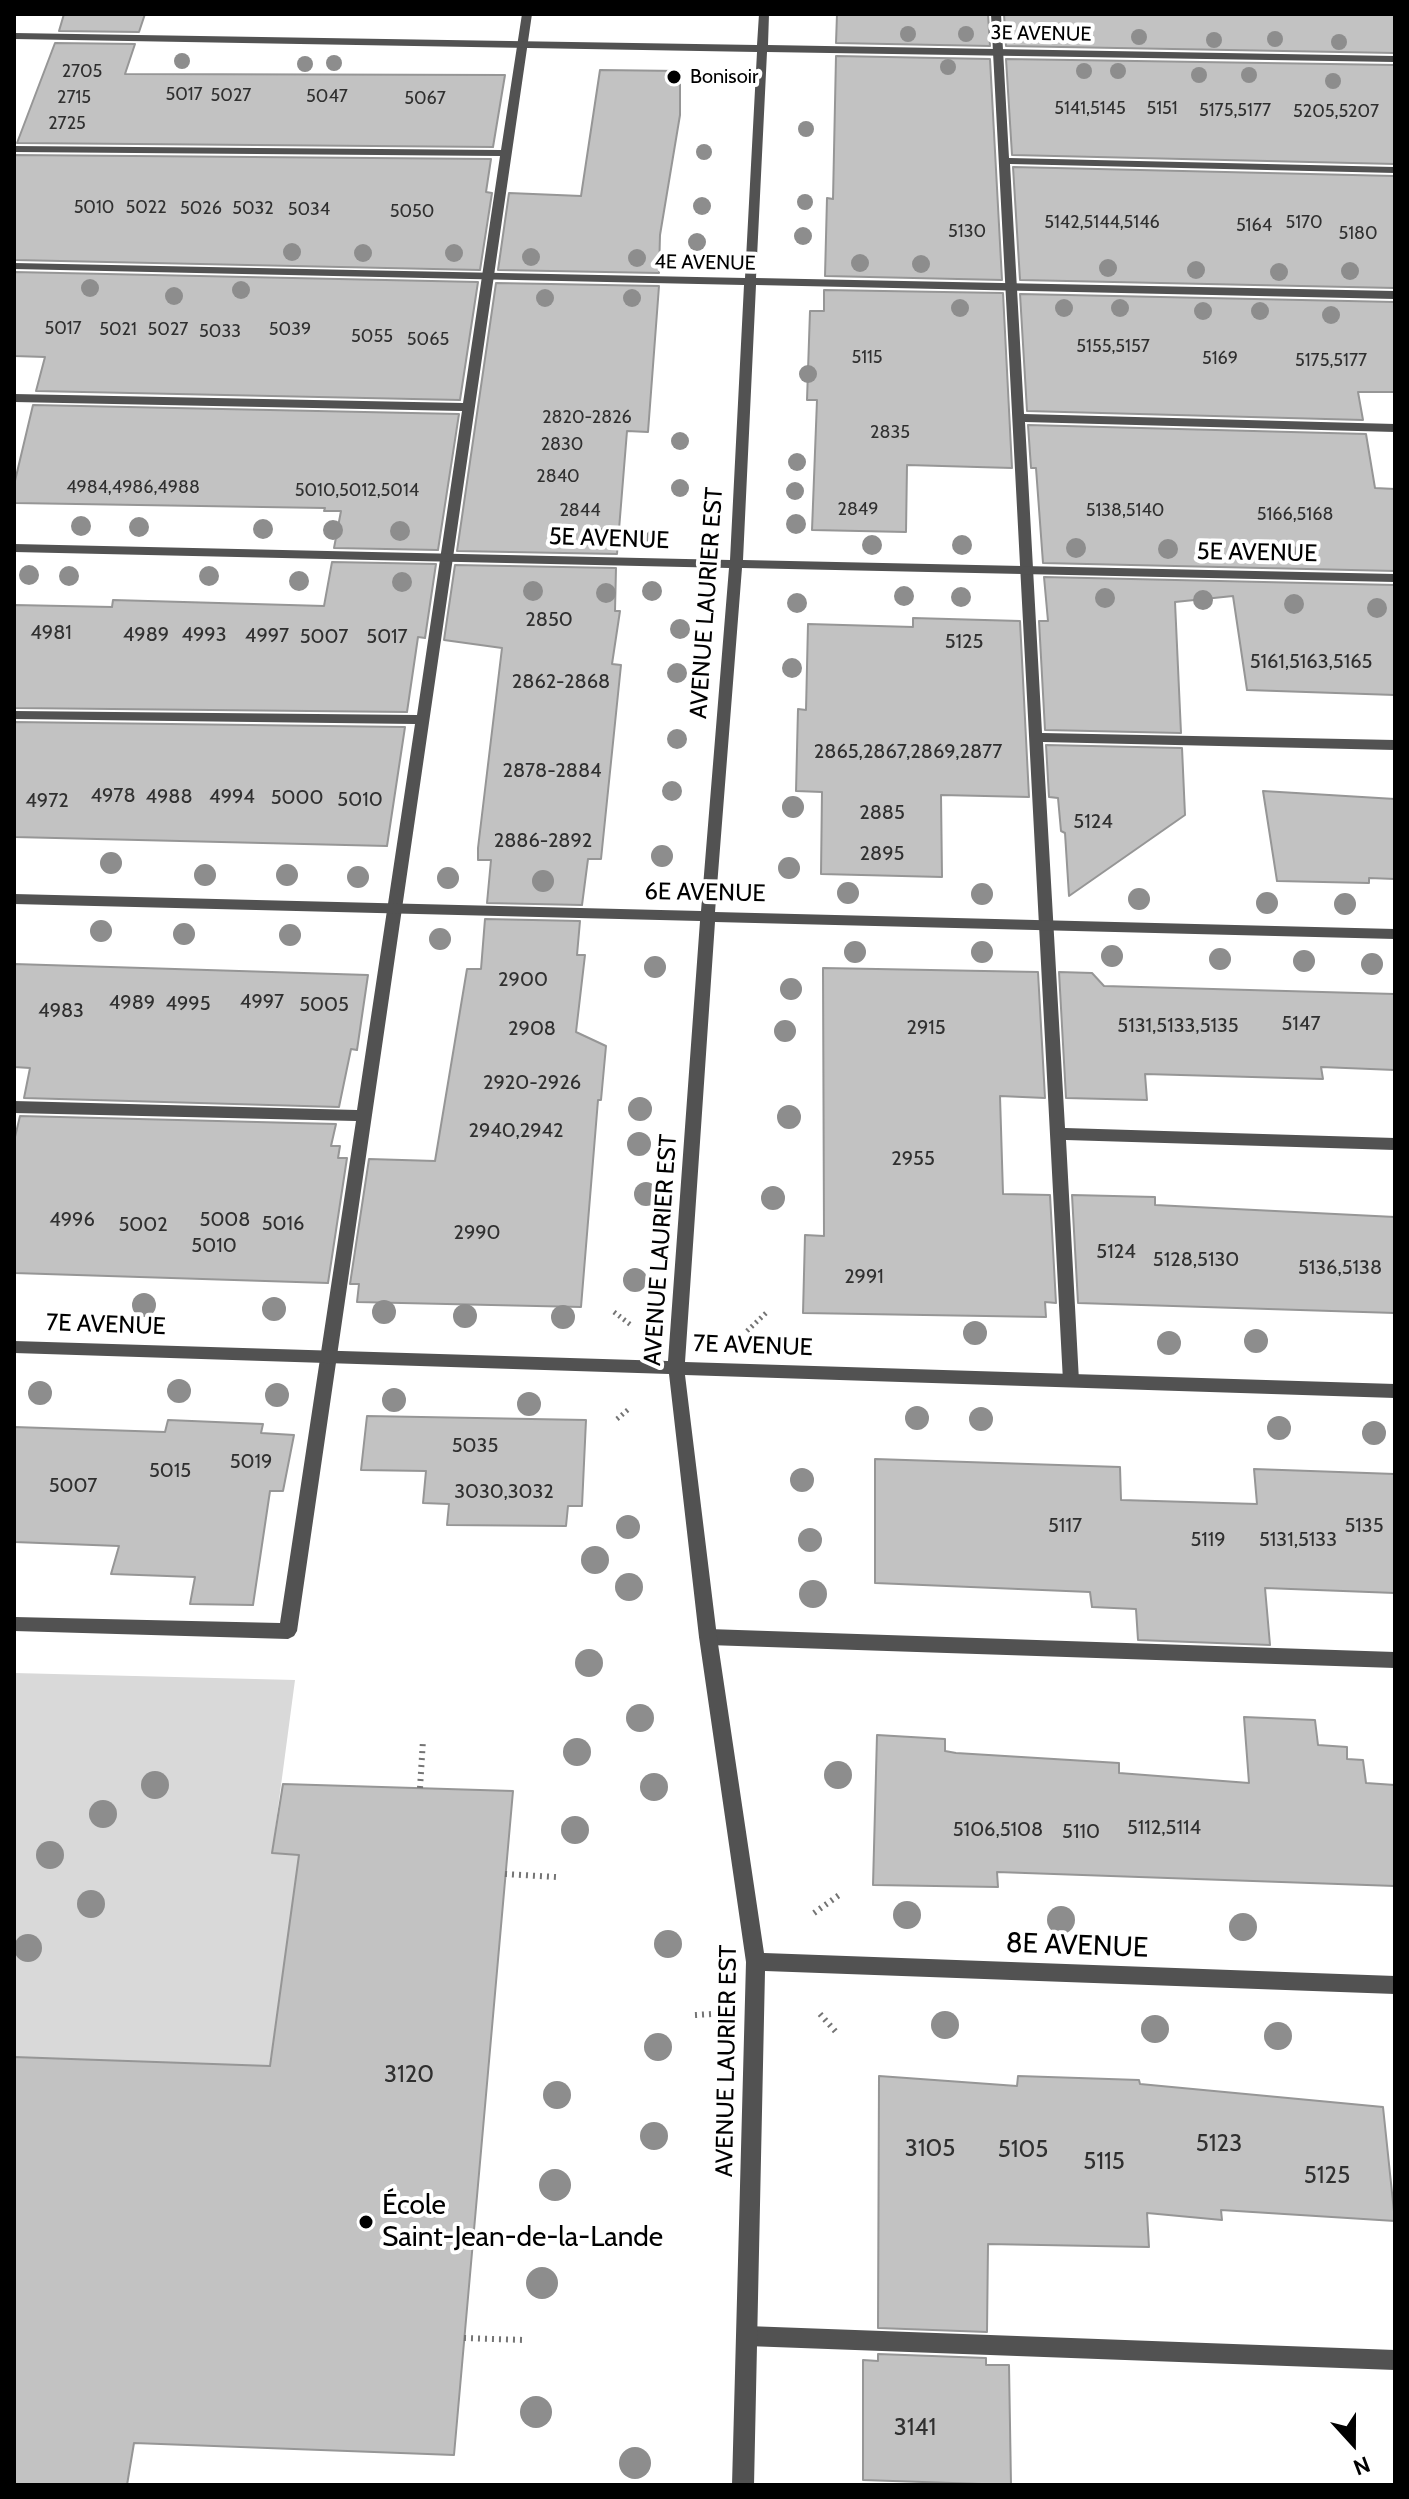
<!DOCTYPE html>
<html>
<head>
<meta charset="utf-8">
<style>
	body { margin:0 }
	#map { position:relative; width:1409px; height:2499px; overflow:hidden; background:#fff; font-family:Cabin,sans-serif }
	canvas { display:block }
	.frame { position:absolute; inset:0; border:16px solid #000; pointer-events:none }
	.north { position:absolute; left:1313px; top:2403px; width:80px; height:80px; -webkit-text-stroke:6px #fff; paint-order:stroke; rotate:159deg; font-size:22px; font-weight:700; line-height:32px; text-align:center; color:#000 }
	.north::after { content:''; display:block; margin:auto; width:28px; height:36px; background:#000; clip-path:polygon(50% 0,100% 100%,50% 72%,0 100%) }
</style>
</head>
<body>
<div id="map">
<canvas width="1409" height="2499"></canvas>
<div class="frame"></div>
<div class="north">N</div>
</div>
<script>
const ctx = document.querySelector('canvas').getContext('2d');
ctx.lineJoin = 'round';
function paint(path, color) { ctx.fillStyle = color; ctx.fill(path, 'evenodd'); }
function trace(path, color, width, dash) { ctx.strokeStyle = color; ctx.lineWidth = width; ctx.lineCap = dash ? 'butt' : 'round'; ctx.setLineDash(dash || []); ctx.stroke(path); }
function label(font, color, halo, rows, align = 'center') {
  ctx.font = font + ' Cabin,sans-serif'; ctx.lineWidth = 8; ctx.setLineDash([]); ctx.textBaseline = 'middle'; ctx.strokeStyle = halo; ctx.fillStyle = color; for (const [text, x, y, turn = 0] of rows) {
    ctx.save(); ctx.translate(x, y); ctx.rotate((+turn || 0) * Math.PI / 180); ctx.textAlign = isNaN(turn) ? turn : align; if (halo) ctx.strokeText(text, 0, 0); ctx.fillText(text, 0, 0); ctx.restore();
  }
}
paint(new Path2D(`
	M14 1673 295 1680 272 1853 299 1855 256 2162 14 2057Z`), '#d9d9d9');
const building = new Path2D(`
	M64 14H145L139 32 59 31Z
	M837 14H988L990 46 836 43Z
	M1004 14H1395V53L1006 46Z
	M55 43 135 44 125 74 505 75 493 147 17 143Z
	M836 56 990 59 1002 280 825 276 827 198 833 199Z
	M1006 59 1395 65V164L1012 155Z
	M600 70 680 71V115L660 235 659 273 498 270 509 193 581 196Z
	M14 155 491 159 486 192 492 193 480 270 14 260Z
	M1013 167 1395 176V288L1020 280Z
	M14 272 478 282 460 400 36 391 45 357 14 356Z
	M496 283 659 286 648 432 627 431 617 554 457 551Z
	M824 290 1003 293 1012 468 907 465 906 532 812 530 817 400H807L810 311H824Z
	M1020 294 1395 302V392H1358L1363 420 1027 411Z
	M33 405 459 414 438 550 334 548 341 511H324L325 508 14 503V485Z
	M1028 425 1366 434 1375 488 1395 489V571L1043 563 1036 468H1031Z
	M332 562 436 564 425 638 418 637 407 712 14 708V605L112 607 113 600 324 606Z
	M455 565 616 568 615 611H620L612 664 621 665 601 859H588L582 905 487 903 491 860H478V848L502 648 444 640Z
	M1044 577 1395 585V695L1247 690 1233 596 1175 602 1181 733 1045 730 1039 621H1048Z
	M913 618 1020 621 1029 797 941 795 942 877 821 874 822 792 796 791 798 709 806 710 808 624 913 627Z
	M14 722 405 727 387 846 14 837Z
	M1046 745 1182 748 1185 815 1069 896 1065 833 1061 831 1058 798 1049 797Z
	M1263 791 1395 799V879L1369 878V883L1277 881Z
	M485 919 580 921 577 955H585L576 1032 606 1046 601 1100H598L581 1307 357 1302 359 1284H350L369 1159 435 1161 467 969H481Z
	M14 964 368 975 357 1050 351 1049 339 1107 24 1098 30 1068 14 1067Z
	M823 968 1038 972 1045 1098 1000 1096 1003 1194 1050 1195 1056 1303 1045 1302 1046 1317 803 1313 805 1235 824 1236Z
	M1059 972 1092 973 1104 986 1395 994V1070L1321 1067 1323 1079 1145 1074 1147 1100 1066 1098Z
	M20 1116 336 1124 331 1146H340L338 1158H347L328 1283 14 1273V1141Z
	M1072 1195 1155 1197V1205L1395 1217V1313L1078 1303Z
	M367 1416 586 1420 582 1506H568L566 1526 447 1525 449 1504 423 1503 426 1471 361 1470Z
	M168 1420 263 1424 261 1433 294 1435 283 1491H270L253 1605 190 1604 195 1577 111 1574 119 1546 14 1542V1427L165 1432Z
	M875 1459 1120 1467 1121 1500 1257 1504 1254 1469 1395 1474V1593L1265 1588 1270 1645 1138 1640 1136 1609 1092 1607 1090 1592 875 1583Z
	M1244 1717 1315 1720 1318 1745 1347 1747V1759L1363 1760 1366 1783 1395 1785V1886L997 1872 998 1887 873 1885 877 1735 945 1739V1751L956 1753 1119 1763V1773L1249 1783Z
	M283 1784 513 1791 454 2455 134 2443 127 2485H14V2057L270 2066 299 1855 272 1853Z
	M879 2076 1017 2086 1018 2076 1139 2080 1140 2084 1383 2107 1395 2221 1221 2210 1222 2220 1147 2213 1149 2247 988 2244 987 2332 878 2328Z
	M878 2354 986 2358V2365H1009L1011 2485 863 2480V2360L878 2361Z`);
paint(building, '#c2c2c2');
trace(building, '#969696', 2);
trace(new Path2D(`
	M614 1312 631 1325
	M747 1331 766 1313
	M617 1419 630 1408`), '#747474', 5, [2, 4]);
trace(new Path2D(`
	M420 1788 423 1740
	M505 1874 556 1877
	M814 1913 842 1893
	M820 2014 836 2032
	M695 2015 713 2014
	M464 2338 525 2340`), '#747474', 6, [2, 5]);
paint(new Path2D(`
	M522 14H532L297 1631 294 1636 288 1639 14 1631V1617L280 1623 356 1121 14 1113V1101L357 1110 415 724 14 719V711L417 715 462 411 14 402V394L463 403 500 156 14 152V146L501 150Z
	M991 14H1001L1009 158 1395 167V173L1010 164 1024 414 1395 424V432L1025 422 1042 733 1395 740V750L1043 742 1065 1128 1395 1138V1150L1066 1140 1079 1381 1077 1386H1065L1063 1381Z
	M708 1629 1395 1652V1668L708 1645 702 1642 699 1637 702 1632Z
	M747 2326 1395 2350V2370L747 2346 740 2343 737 2336 740 2329Z`), '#525252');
paint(new Path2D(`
	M759 14H769L768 45 1395 56V62L767 52 756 278 1395 291V299L756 285 743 560 1395 574V582L742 568 715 912 1395 929V939L715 922 685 1362 1395 1384V1398L685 1375 717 1637 764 1953 1395 1976V1994L765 1971 754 2485H732L746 1962 699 1637 669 1374 14 1353V1341L668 1361 700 921 14 904V894L701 911 729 568 14 552V544L730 560 744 285 14 269V263L745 278 757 52 14 39V33L757 45Z`), '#525252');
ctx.fillStyle = '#8d8d8d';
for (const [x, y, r] of [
	[908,34,8],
	[966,34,8],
	[1139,37,8],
	[1275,39,8],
	[1214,40,8],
	[1339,42,8],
	[182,61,8],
	[334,63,8],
	[305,64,8],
	[948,67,8],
	[1084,71,8],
	[1118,71,8],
	[1199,75,8],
	[1249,75,8],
	[1333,81,8],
	[806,129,8],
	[704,152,8],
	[805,202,8],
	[702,206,9],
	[803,236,9],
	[697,242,9],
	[292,252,9],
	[363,253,9],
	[454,253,9],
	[531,257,9],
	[637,258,9],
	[860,263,9],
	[921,264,9],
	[1108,268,9],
	[1196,270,9],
	[1350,271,9],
	[1279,272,9],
	[90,288,9],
	[241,290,9],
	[174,296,9],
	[545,298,9],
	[632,298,9],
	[960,308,9],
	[1064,308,9],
	[1120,308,9],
	[1203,311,9],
	[1260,311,9],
	[1331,315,9],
	[808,374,9],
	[680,441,9],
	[797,462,9],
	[680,488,9],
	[795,491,9],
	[796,524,10],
	[81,526,10],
	[139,527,10],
	[263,529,10],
	[333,530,10],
	[400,531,10],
	[599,538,10],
	[655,539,10],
	[872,545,10],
	[962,545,10],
	[1076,548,10],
	[1168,549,10],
	[1288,553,10],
	[29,575,10],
	[69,576,10],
	[209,576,10],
	[299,581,10],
	[402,582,10],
	[533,591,10],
	[652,591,10],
	[606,593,10],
	[904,596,10],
	[961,597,10],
	[1105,598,10],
	[1203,600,10],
	[797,603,10],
	[1294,604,10],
	[1377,608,10],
	[680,629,10],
	[792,668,10],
	[677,673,10],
	[677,739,10],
	[672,791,10],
	[793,807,11],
	[662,856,11],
	[111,863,11],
	[789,868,11],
	[205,875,11],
	[287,875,11],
	[358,877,11],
	[448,878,11],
	[543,881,11],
	[848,893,11],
	[982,894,11],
	[1139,899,11],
	[1267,903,11],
	[1345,904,11],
	[101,931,11],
	[184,934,11],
	[290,935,11],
	[440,939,11],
	[855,952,11],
	[982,952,11],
	[1112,956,11],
	[1220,959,11],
	[1304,961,11],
	[1372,964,11],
	[655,967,11],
	[791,989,11],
	[785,1031,11],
	[640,1109,12],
	[789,1117,12],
	[639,1144,12],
	[646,1194,12],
	[773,1198,12],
	[635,1280,12],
	[144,1305,12],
	[274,1309,12],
	[384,1312,12],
	[465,1316,12],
	[563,1317,12],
	[975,1333,12],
	[1256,1341,12],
	[1169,1343,12],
	[179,1391,12],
	[40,1393,12],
	[277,1395,12],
	[394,1400,12],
	[529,1404,12],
	[917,1418,12],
	[981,1419,12],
	[1279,1428,12],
	[1374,1433,12],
	[802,1480,12],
	[628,1527,12],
	[810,1540,12],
	[595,1560,14],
	[629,1587,14],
	[813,1594,14],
	[589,1663,14],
	[640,1718,14],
	[577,1752,14],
	[838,1775,14],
	[155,1785,14],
	[654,1787,14],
	[103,1814,14],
	[575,1830,14],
	[50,1855,14],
	[91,1904,14],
	[907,1915,14],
	[1061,1920,14],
	[1243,1927,14],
	[668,1944,14],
	[28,1948,14],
	[945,2025,14],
	[1155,2029,14],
	[1278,2036,14],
	[658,2047,14],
	[557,2095,14],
	[654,2136,14],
	[555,2185,16],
	[542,2283,16],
	[536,2412,16],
	[635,2463,16]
]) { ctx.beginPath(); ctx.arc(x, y, r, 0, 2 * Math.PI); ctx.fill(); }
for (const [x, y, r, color] of [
	[674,77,8,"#000"],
	[366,2222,8,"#000"]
]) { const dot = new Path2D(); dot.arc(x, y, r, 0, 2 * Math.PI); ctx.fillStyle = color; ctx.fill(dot); trace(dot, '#fff', 3); }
label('18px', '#303030', null, [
	["2705",82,72],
	["5017",184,95],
	["5027",231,96],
	["5047",327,97],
	["2715",74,98],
	["5067",425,99],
	["5141,5145",1090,109],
	["5151",1162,109],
	["5175,5177",1235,111],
	["5205,5207",1336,112],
	["2725",67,124],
	["5010",94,208],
	["5022",146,208],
	["5026",201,209],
	["5032",253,209],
	["5034",309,210],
	["5050",412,212],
	["5142,5144,5146",1102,223],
	["5170",1304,223],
	["5164",1254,226],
	["5130",967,232],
	["5180",1358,234],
	["5017",63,329],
	["5021",118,330],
	["5027",168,330],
	["5039",290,330],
	["5033",220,332],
	["5055",372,337],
	["5065",428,340],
	["5155,5157",1113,347],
	["5115",867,358],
	["5169",1220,359],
	["5175,5177",1331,361],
	["2820-2826",587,418],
	["2835",890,433],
	["2830",562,445],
	["2840",558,477],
	["4984,4986,4988",133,488],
	["5010,5012,5014",357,491],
	["2849",858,510],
	["2844",580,511],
	["5138,5140",1125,511],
	["5166,5168",1295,515]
]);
label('20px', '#000', '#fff', [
	["3E AVENUE",1041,34,1],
	["4E AVENUE",705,263,1]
]);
label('20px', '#000', '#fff', [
	["Bonisoir",690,77]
], 'left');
label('20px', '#303030', null, [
	["2850",549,620],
	["4981",51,633],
	["4989",146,635],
	["4993",204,635],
	["4997",267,636],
	["5007",324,637],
	["5017",387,637],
	["5125",964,642],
	["5161,5163,5165",1311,662],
	["2862-2868",561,682],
	["2865,2867,2869,2877",908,752],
	["2878-2884",552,771],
	["4978",113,796],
	["4988",169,797],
	["4994",232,797],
	["5000",297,798],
	["5010",360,800],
	["4972",47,801],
	["2885",882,813],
	["5124",1093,822],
	["2886-2892",543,841],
	["2895",882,854],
	["2900",523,980],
	["4997",262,1002],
	["4989",132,1003],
	["4995",188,1004],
	["5005",324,1005],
	["4983",61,1011],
	["5147",1301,1024],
	["5131,5133,5135",1178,1026],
	["2915",926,1028],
	["2908",532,1029],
	["2920-2926",532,1083],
	["2940,2942",516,1131],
	["2955",913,1159],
	["4996",72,1220],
	["5008",225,1220],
	["5016",283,1224],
	["5002",143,1225],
	["2990",477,1233],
	["5010",214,1246],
	["5124",1116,1252],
	["5128,5130",1196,1260],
	["5136,5138",1340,1268],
	["2991",864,1277],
	["5035",475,1446],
	["5019",251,1462],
	["5015",170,1471],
	["5007",73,1486],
	["3030,3032",504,1492],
	["5117",1065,1526],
	["5135",1364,1526],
	["5119",1208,1540],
	["5131,5133",1298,1540],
	["5112,5114",1164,1828],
	["5106,5108",998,1830],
	["5110",1081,1832]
]);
label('24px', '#000', '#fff', [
	["5E AVENUE",609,539,2],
	["5E AVENUE",1257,553,1],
	["AVENUE LAURIER EST",707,603,-86],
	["6E AVENUE",705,893,1],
	["AVENUE LAURIER EST",661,1250,-86],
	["7E AVENUE",106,1325,2],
	["7E AVENUE",753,1346,2],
	["AVENUE LAURIER EST",727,2061,-89]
]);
label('24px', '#303030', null, [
	["3120",409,2075],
	["5123",1219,2144],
	["3105",930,2149],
	["5105",1023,2150],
	["5115",1104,2162],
	["5125",1327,2176],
	["3141",915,2428]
]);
label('28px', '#000', '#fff', [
	["8E AVENUE",1077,1946,2]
]);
label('28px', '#000', '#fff', [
	["École",382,2206],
	["Saint-Jean-de-la-Lande",382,2238]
], 'left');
</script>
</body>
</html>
